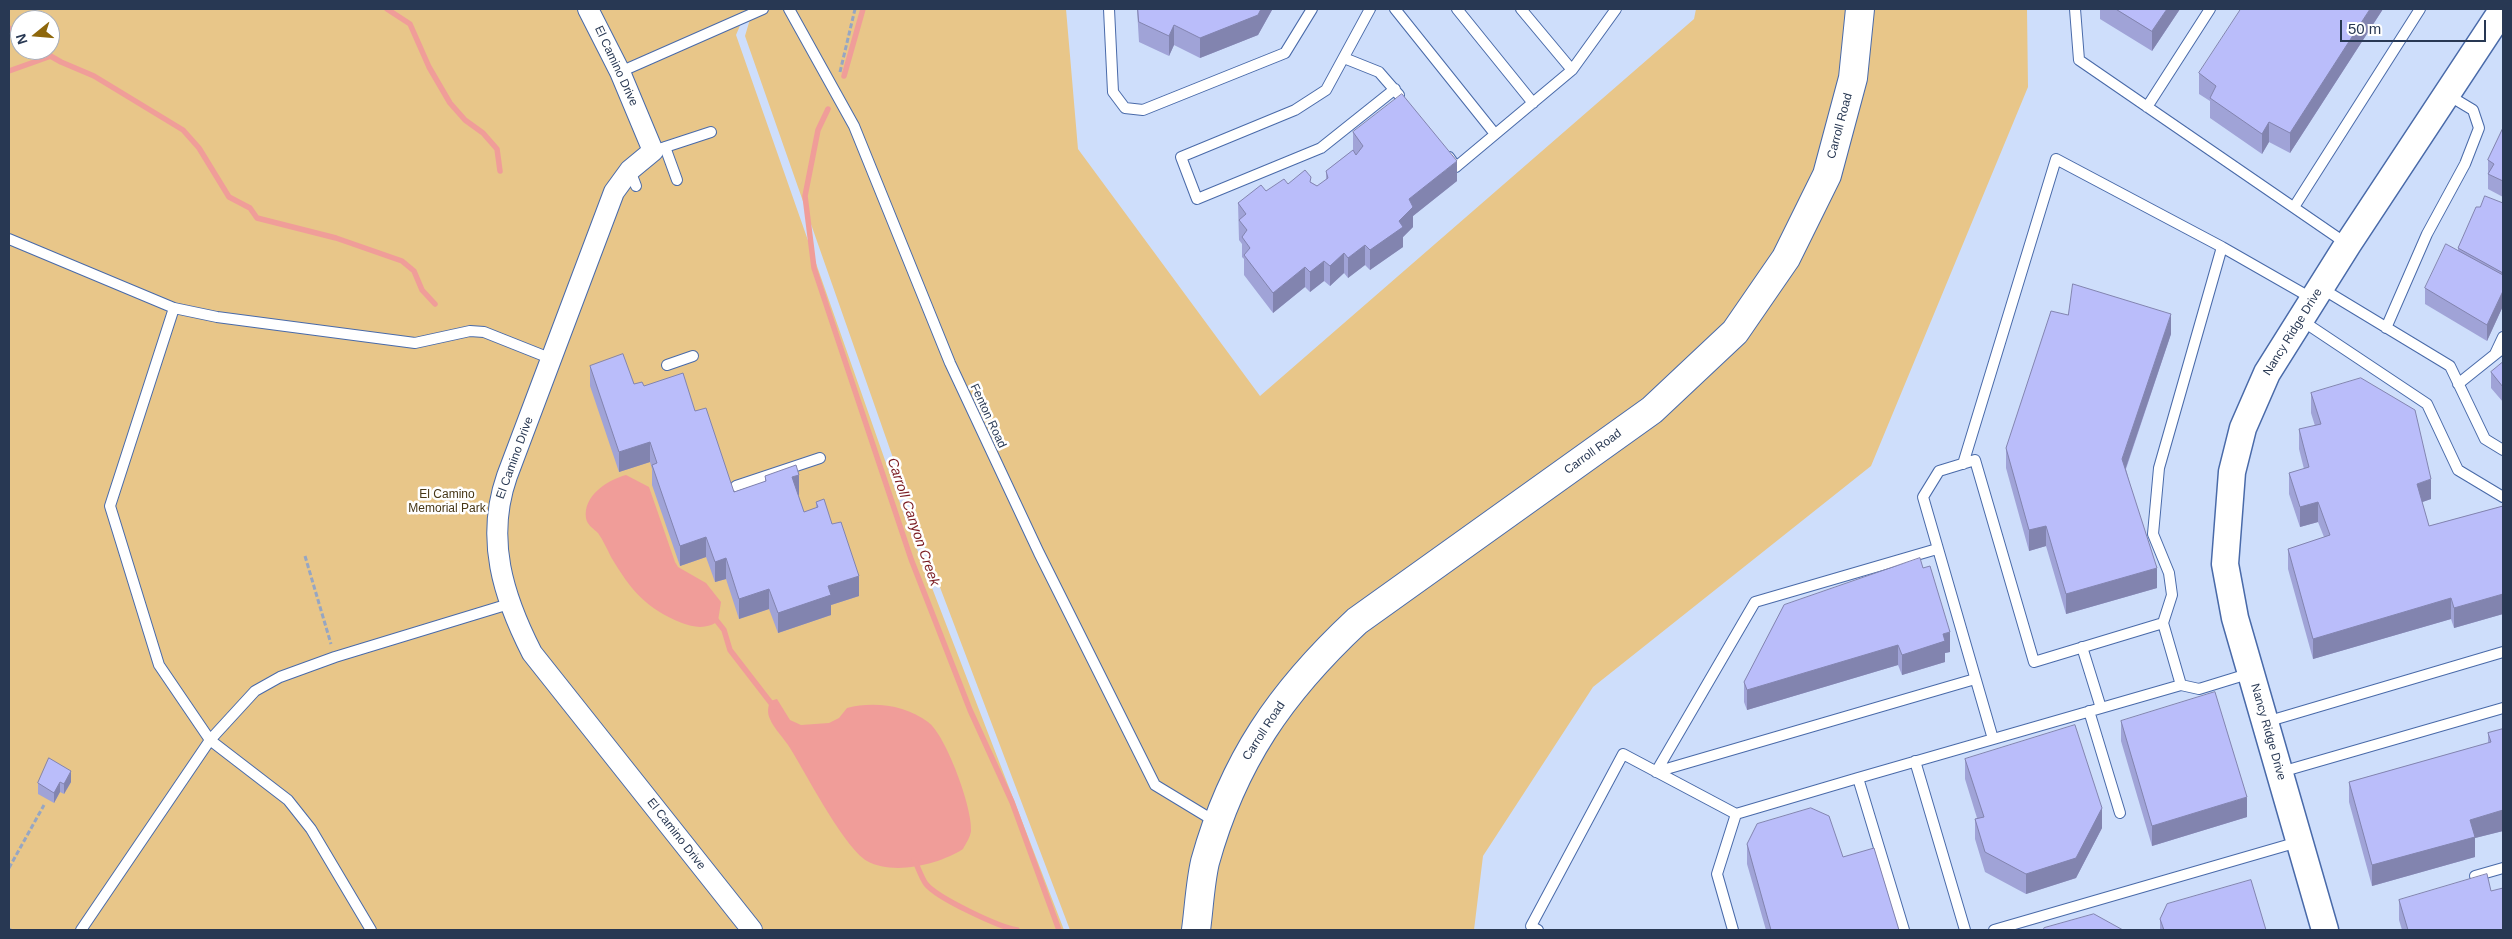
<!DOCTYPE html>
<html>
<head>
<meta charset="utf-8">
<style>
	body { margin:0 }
	#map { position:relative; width:2512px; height:939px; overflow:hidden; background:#cedefb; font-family:Arial,sans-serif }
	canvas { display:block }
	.frame { position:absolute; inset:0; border:10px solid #283853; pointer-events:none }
	.north { position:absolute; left:10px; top:10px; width:50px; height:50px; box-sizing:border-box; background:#fff; border:1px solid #a9afba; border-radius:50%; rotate:253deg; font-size:14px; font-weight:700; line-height:20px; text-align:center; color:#283853 }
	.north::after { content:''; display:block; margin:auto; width:18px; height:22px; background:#8e670b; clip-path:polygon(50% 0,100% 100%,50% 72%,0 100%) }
	.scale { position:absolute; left:2340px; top:20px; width:146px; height:22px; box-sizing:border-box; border:2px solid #283853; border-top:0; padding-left:6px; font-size:15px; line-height:18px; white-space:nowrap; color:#283853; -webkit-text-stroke:4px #fff; paint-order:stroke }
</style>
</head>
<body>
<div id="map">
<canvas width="2512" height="939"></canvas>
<div class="frame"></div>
<div class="north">N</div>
<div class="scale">50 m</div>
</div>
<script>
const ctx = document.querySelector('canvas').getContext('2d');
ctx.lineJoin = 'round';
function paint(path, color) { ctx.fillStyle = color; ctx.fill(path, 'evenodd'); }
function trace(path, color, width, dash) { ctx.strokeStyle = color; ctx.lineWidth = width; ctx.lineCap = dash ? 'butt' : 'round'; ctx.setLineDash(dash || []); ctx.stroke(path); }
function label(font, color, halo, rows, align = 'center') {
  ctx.font = font + ' Arial,sans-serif'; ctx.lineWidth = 5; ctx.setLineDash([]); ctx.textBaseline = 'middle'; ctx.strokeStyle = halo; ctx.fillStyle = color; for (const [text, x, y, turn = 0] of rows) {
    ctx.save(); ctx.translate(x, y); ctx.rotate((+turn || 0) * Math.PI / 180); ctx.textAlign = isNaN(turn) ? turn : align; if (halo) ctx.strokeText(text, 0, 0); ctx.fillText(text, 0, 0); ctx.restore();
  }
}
paint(new Path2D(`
	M9 9H747L736 35 907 523 1064 930H9ZM20 20H50V50H20Z
	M753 9H1066L1078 149 1260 396 1694 19 1696 9H2027L2028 87 1871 466 1593 687 1483 856 1474 930H1070L919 532 745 36Z`), '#e8c689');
paint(new Path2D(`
	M626 475 649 487 675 562 678 567 706 583 721 602 718 621C708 629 694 628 682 623 645 608 631 590 611 557 607 549 603 540 598 533 594 529 587 525 586 518 583 496 607 480 626 475Z
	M777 699 790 720 801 725 829 723 839 718 847 708C873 701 906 705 928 722 946 735 973 809 971 831 970 838 966 843 963 849 940 864 894 876 867 861 843 846 807 775 790 748 784 738 774 729 770 719 767 713 768 707 770 701Z`), '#f09d99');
trace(new Path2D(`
	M387 9 410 24 429 67 450 103 465 120 483 133 497 149 500 171
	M9 28 20 36
	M40 50 61 62 94 76 183 130 199 148 229 197 250 208 257 218 336 238 402 261 414 271 422 290 435 304
	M9 71 51 56
	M844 76 863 9
	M828 109 818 130 805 196 814 268 911 559 970 710 1012 802 1059 930
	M713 616 724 630 730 650 774 707
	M914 859C918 867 921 877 926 884 937 898 999 927 1017 930`), '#f09d99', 5.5);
const service = new Path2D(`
	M789 9 854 126 950 363 1039 553 1155 785 1216 822
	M1109 9 1113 92 1125 108 1143 110 1285 53 1312 9
	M1370 9 1326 90 1295 110 1181 157 1197 199 1321 148 1395 89
	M1395 9 1495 134
	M1457 9 1533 103
	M1521 9 1572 70
	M2075 9 2079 60 2347 244
	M1344 58 1379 72 1399 95
	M620 72 763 9
	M2147 107 2210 9
	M665 147 677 180
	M653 151 711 132
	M1449 157 1456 167 1572 70 1616 9
	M630 170 636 186
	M2294 207 2420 9
	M9 239 174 308 217 317 415 343 470 331 484 332 552 359
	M2321 288 2450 366 2485 439 2503 450
	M174 308 110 506 159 665 210 740 288 800 311 829 371 930
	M2301 320 2427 404 2458 470 2503 497
	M2386 328 2427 234 2465 164 2479 128 2473 110 2448 95
	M2495 354 2503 337
	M667 365 693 356
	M2458 384 2503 348
	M1963 464 2056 159 2222 247 2313 299
	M736 486 820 458
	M2163 623 2172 595 2169 573 2153 534 2159 468 2222 247
	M2082 647 2101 708
	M2089 711 2120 813
	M2266 722 2503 652
	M1993 739 1923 497 1939 471 1975 460 2034 662 2163 623 2181 685
	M1915 761 1965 930
	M1656 772 1755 602 1937 549
	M1656 772 1975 679
	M2281 772 2503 708
	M1858 778 2181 685 2199 689 2251 673
	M1736 814 1858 778 1904 930
	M2475 876 2503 868
	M81 930 210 740 255 691 280 677 335 657 509 604
	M1538 930 1531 926 1623 754 1736 814 1717 874 1733 930
	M1994 930 2298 842`);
const minor = new Path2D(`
	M588 9 620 72 653 151 630 170 614 192 507 476C485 539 503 596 532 653L752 930`);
const tertiary = new Path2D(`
	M2325 930 2235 618 2225 564 2232 472 2243 428 2267 373 2348 244 2503 9`);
const secondary = new Path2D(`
	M1196 930C1199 908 1200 884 1205 862 1233 761 1281 692 1357 621L1652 410 1735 332 1786 258 1827 175 1853 78 1860 9`);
trace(service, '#496aa9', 12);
trace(minor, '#496aa9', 22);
trace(tertiary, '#496aa9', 29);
trace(secondary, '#496aa9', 30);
trace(new Path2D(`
	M840 72 855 9
	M305 556 331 644
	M9 868 44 805
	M9 929 11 930`), '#96a6c3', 3, [5, 2.5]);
trace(service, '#fff', 10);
trace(minor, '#fff', 20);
trace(tertiary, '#fff', 26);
trace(secondary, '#fff', 28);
paint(new Path2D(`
	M1137 9H1272V10L1258 35 1200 58 1174 45 1169 56 1139 42Z
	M2100 9H2180L2152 51 2100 19Z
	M2383 9 2290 153 2269 142 2262 154 2210 118V101L2199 94V73Z
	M2503 128V197L2488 189V160Z
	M1353 132 1457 181 1413 216V227L1403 237V247L1370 270 1365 265 1348 278 1344 273 1330 286 1324 281 1310 292 1305 287 1273 313 1244 275V259L1242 257V244L1239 240 1238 203 1266 191 1288 184 1311 182 1317 186 1326 180V171L1353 150Z
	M2503 203V306L2487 341 2425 304V288L2458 250V248L2480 207Z
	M2068 315 2171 334 2126 469 2157 588 2066 614 2046 546 2029 551 2006 468V448Z
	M2503 362V402L2491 388V372Z
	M590 366 634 384 644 386 695 411 734 492 765 482V476L799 495H798L804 512 816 508V502L832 524 859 596 831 605V615L778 633 769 609 739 619 726 579 715 582 706 557 680 566 652 485V469L650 462 619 472 590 386Z
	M2311 393 2431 499 2422 502 2429 526 2503 506V614L2454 628 2451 619 2313 659 2288 569V549L2324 537 2318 522 2300 527 2289 494V473L2304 469 2299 449V429L2315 426 2311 413Z
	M1784 605 1950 652 1945 653V662L1902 675 1898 665 1747 710 1744 702V682Z
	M2121 721 2247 817 2152 846 2121 741Z
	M2503 729V831L2475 838V857L2372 886 2349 802V782L2488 743V733Z
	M1965 759 2102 828 2076 878 2026 894 1985 872 1975 839V819L1977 818 1965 779Z
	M71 782 64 794 60 792 54 803 38 794V783Z
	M1747 844 1843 857 1899 930H1766L1747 864Z
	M2491 891 2503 930H2402L2399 920V900Z
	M2160 919 2266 930H2160Z`), '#a0a3d7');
paint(new Path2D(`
	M1261 9H1272V10L1258 35 1200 58V38Z
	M2167 9H2180L2152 51V31Z
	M2370 9H2383L2290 153V133Z
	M1174 25V45L1169 56V36Z
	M2269 122V142L2262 154V134Z
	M1457 161V181L1413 216V227L1403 237V247L1370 270V250L1399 221 1409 199Z
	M1365 245V265L1348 278V258Z
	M1344 253V273L1330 286V266Z
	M1324 261V281L1310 292V272Z
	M1305 267V287L1273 313V293Z
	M2503 291V306L2487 341V325Z
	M2171 314V334L2122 479V459Z
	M650 442V462L619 472V452Z
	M799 475V495L792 497V477Z
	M2431 479V499L2417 504V484Z
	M2318 502V522L2300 527V507Z
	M2046 526V546L2029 551V530Z
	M706 537V557L680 566V546Z
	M726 558V579L715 582V562Z
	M2157 568V588L2066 614V594Z
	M859 576V596L831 605V615L778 633V613L828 586Z
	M769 589V609L739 619V599Z
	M2503 594V614L2454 628V608Z
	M2451 598V619L2313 659V639Z
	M1950 632V652L1945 653V662L1902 675V655L1943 634Z
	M1898 645V665L1747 710V690Z
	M71 771V782L64 794V784Z
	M60 782V792L54 803V793Z
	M2247 797V817L2152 846V826Z
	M2102 808V828L2076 878 2026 894V874Z
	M2503 810V831L2475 838V857L2372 886V865L2470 820Z`), '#8284af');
const building = new Path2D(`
	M1138 9H1261L1258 15 1200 38 1174 25 1169 36 1139 22Z
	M2116 9H2167L2152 31Z
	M2241 9H2370L2290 133 2269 122 2262 134 2210 98 2216 86 2199 73Z
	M1402 94 1457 161 1409 199 1413 207 1399 221 1403 227 1370 250 1365 245 1348 258 1344 253 1330 266 1324 261 1310 272 1305 267 1273 293 1244 255 1250 248 1242 237 1247 230 1239 220 1246 214 1238 203 1261 185 1266 191 1284 179 1288 184 1305 170 1311 177 1310 182 1317 186 1328 178 1326 171 1353 150 1356 155 1363 146 1353 132Z
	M2503 128V181L2488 174 2494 164 2488 160Z
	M2485 196 2503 203V273L2458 248 2476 207H2480Z
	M2446 244 2503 275V291L2487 325 2425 288Z
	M2073 284 2171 314 2122 459 2157 568 2066 594 2046 526 2029 530 2006 448 2051 311 2068 315Z
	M623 354 634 384 642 382 644 386 683 373 695 411 706 408 734 492 766 481 765 476 796 465 799 475 792 477 804 512 818 507 816 502 824 499 832 524 841 522 859 576 828 586 831 595 778 613 769 589 739 599 726 558 715 562 706 537 680 546 652 465 657 463 650 442 619 452 590 366Z
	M2503 362V387L2491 372Z
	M2361 378 2415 410 2431 479 2417 484 2429 526 2503 506V594L2454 608 2451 598 2313 639 2288 549 2330 535 2318 502 2300 507 2289 473 2309 467 2299 429 2321 424 2311 393Z
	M1920 558 1923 568 1930 566 1950 632 1943 634 1945 641 1902 655 1898 645 1747 690 1744 682 1784 605Z
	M2215 692 2247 797 2152 826 2121 721Z
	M2075 725 2102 808 2076 858 2026 874 1985 852 1975 819 1984 817 1965 759Z
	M2503 729V810L2470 820 2475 837 2372 865 2349 782 2491 742 2488 733Z
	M49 758 71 771 64 784 60 782 54 793 38 783Z
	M1811 808 1829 816 1843 857 1874 848 1899 930H1771L1747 844 1757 824Z
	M2487 874 2491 891 2503 888V930H2408L2399 900Z
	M2251 880 2266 930H2164L2160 919 2167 904Z
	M2094 914 2123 930H2043L2044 928Z`);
paint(building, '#babdfa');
trace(building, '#8284af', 1);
label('12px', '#283853', '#fff', [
	["El Camino Drive",616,66,65],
	["Carroll Road",1840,126,-75],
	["Nancy Ridge Drive",2293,332,-58],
	["Fenton Road",988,416,65],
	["Carroll Road",1593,452,-36],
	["El Camino Drive",515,458,-70],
	["Carroll Road",1264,731,-57],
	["Nancy Ridge Drive",2268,732,74],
	["El Camino Drive",676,834,52]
]);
label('12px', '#473717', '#fff', [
	["El Camino",447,495],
	["Memorial Park",447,509]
]);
label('italic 14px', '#7a1a21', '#fff', [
	["Carroll Canyon Creek",913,522,71]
]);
</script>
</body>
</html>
